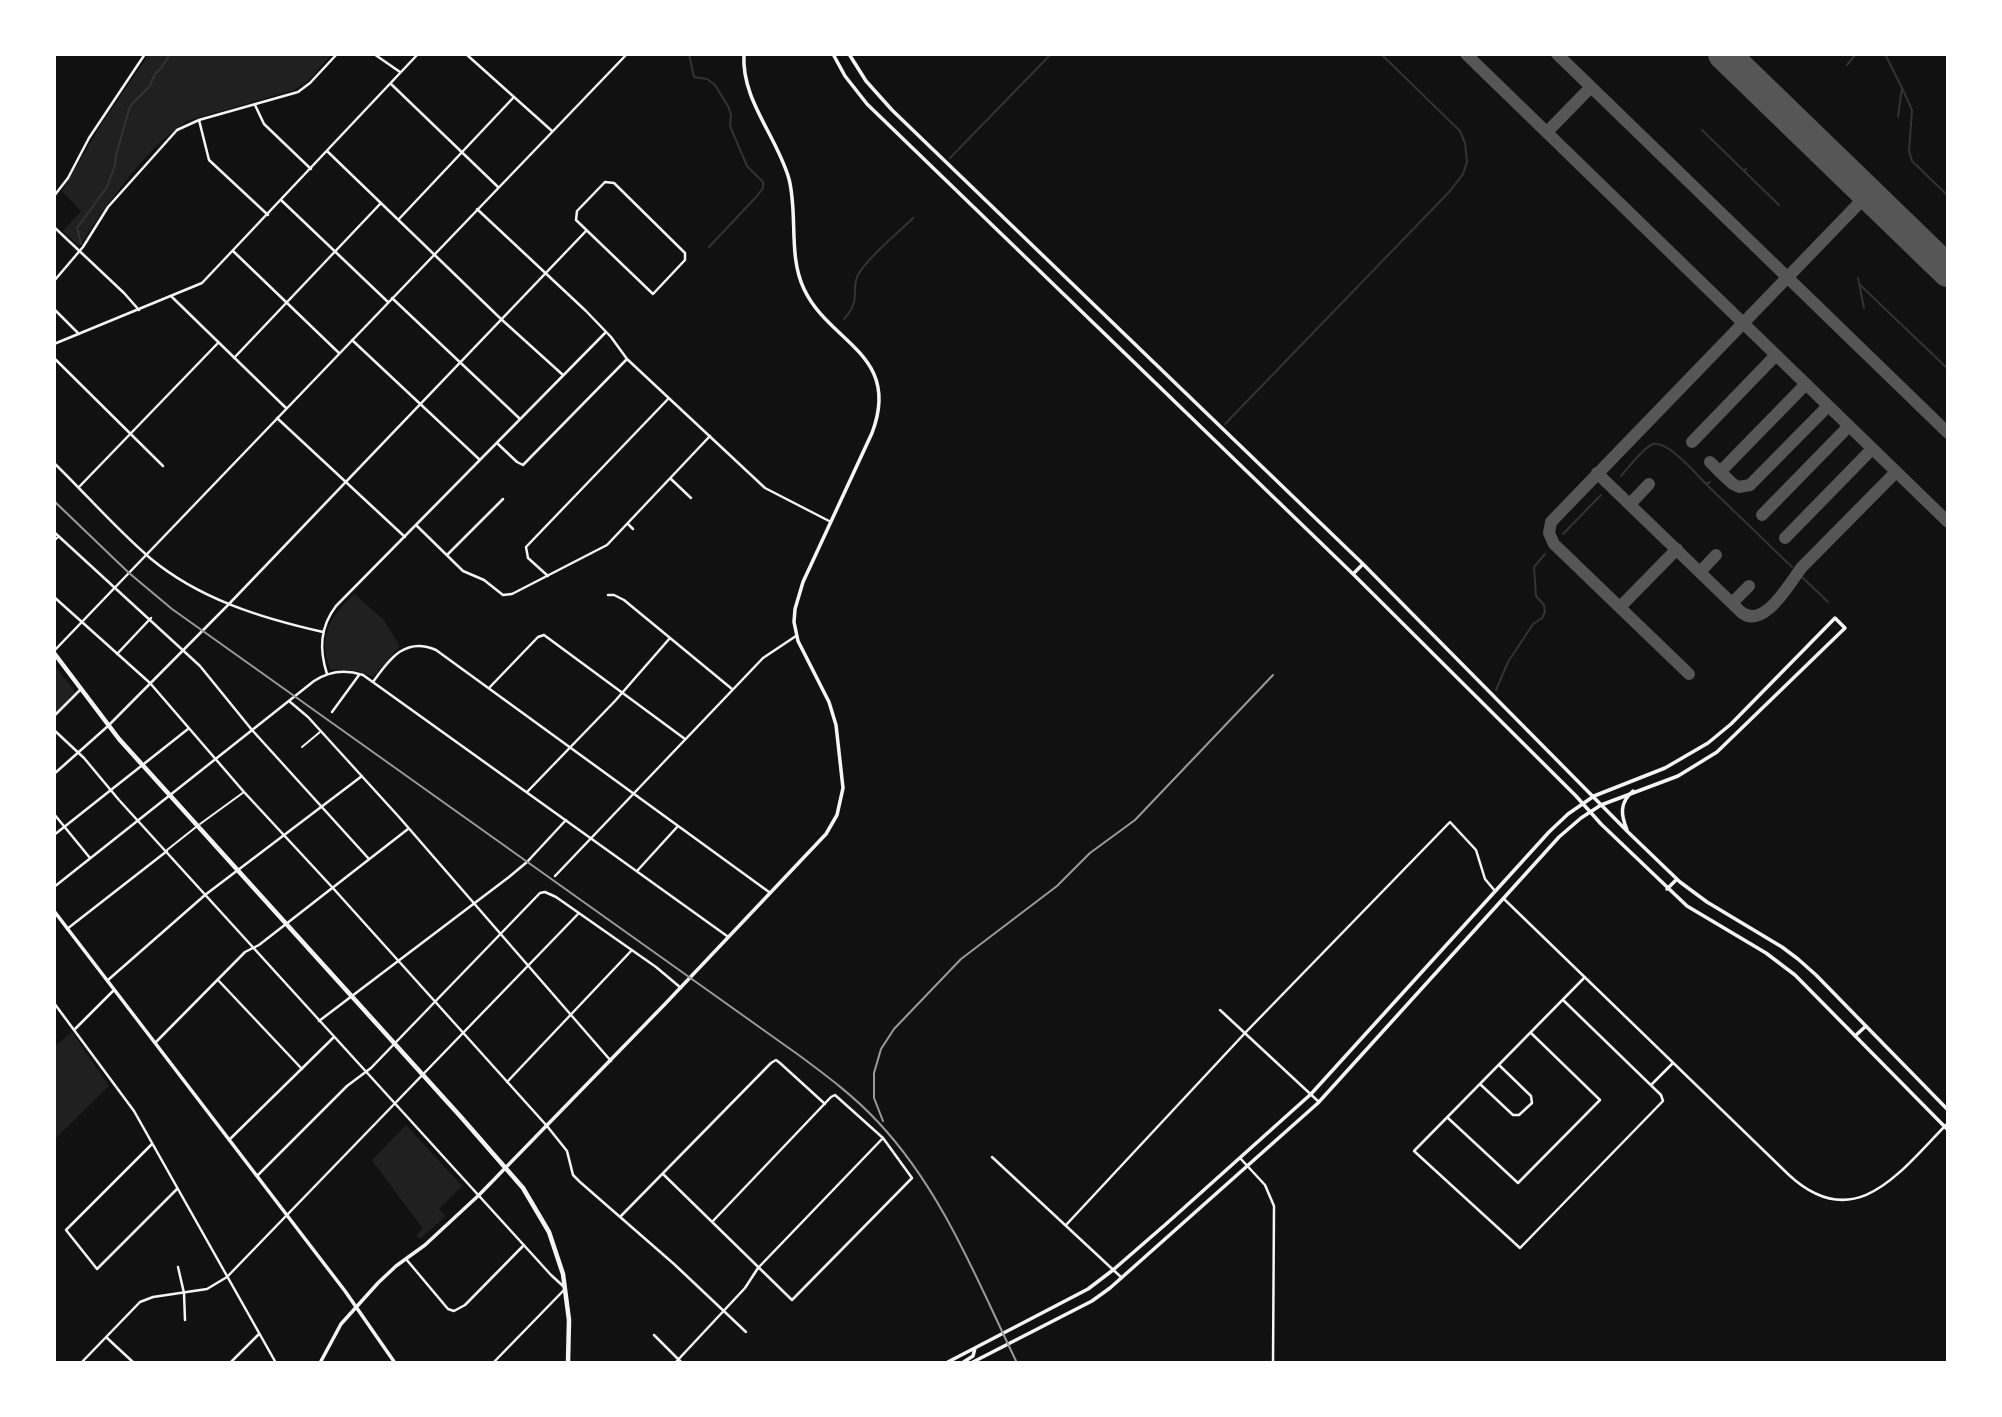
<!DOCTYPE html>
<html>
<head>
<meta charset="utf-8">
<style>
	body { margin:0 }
	#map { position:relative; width:2002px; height:1417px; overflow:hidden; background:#111; font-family:Poppins,sans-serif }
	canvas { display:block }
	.frame { position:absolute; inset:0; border:56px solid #fff; pointer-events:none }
</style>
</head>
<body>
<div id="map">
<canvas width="2002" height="1417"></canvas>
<div class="frame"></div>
</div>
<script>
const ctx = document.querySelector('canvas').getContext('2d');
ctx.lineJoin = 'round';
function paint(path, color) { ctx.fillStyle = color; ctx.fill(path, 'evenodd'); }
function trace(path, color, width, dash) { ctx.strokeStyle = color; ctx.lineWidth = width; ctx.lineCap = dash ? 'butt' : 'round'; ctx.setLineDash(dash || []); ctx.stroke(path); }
paint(new Path2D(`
	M149 54H332L309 80 294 90 193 119C157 133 103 209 82 243L80 246 77 244 63 231 81 211 62 191 100 126Z
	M354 594 383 619 400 646 373 677 359 671 330 669C318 635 330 617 354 594Z
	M54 664 75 692 54 714Z
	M72 1032 109 1086 54 1140V1047Z
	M406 1125 462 1186 439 1209 446 1216 420 1239 416 1235 423 1229 372 1160Z`), '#202020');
trace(new Path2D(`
	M689 54 694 77 707 79 715 85 728 106 731 114 730 126 747 166 763 182V188L757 196 709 247
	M1885 54 1902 88 1898 117
	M1847 65 1856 54
	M1902 88 1912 110 1909 151 1912 161 1948 196
	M1702 130 1744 171 1746 169
	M950 158 1051 54
	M1745 172 1779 205
	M81 244 77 228 107 187 115 165 116 155 129 109 133 103 149 87 155 74 162 67 170 54
	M1858 278 1864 308
	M1859 284 1948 369
	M844 319C863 298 849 290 859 273 871 254 897 234 913 218
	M1225 424 1450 191 1463 174 1467 162 1465 143 1460 131 1381 54
	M1621 476C1628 468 1644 447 1653 444 1668 440 1696 474 1706 484L1710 482
	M1707 485 1792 567
	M1563 534 1601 495
	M1803 578 1828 602
	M1496 690 1508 662 1533 624 1542 618 1545 612 1544 605 1536 596 1534 567 1545 554`), '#333', 2);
trace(new Path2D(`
	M1466 54 1948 522
	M1557 54 1948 433
	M1547 132 1591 87
	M1806 384 1720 472 1733 484 1739 487 1750 485 1828 406
	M1692 442 1776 355
	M1710 462 1720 472
	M1597 473 1741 612C1764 631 1790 582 1802 567L1896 472
	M1630 504 1649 484
	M1762 515 1849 426
	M1785 538 1872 449
	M1700 572 1716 555
	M1732 603 1749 586
	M1620 607 1677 549
	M1689 674 1554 544 1549 533 1551 522 1868 194`), '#565656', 12);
trace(new Path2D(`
	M1724 54 1948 271`), '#565656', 32);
trace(new Path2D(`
	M54 541 58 537
	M302 747 320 732
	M200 824 244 792
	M167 850 196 827`), '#f5f5f5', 2);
trace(new Path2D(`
	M374 54 400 72
	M466 54 552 131
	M391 84 498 187
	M255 105 264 124 311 169
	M199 120 209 160 268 215
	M327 151 501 319 563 375
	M605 182 614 183 685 253V260L653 294 576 220 577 211Z
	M54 196 68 178 89 138 145 54
	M281 200 388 302
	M477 209 586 311 611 337 627 359 765 488 831 522
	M399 219 513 98
	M54 227 124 293 139 310
	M233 251 339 353
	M54 281 83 247 108 207 177 130 199 120 298 92 310 83 337 54
	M172 297 286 408
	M392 298 519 418
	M54 309 79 334
	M352 340 480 460
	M54 344 202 283 418 54
	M54 358 163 466
	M234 358 381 203
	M277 418 405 537
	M498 444 517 462 523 465 627 359
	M54 463C86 494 116 529 150 558 199 599 261 618 323 632
	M671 479 691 498
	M79 487 218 343
	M628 524 633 529
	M417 526 463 571 484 580 503 595 512 594 607 545 710 436
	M54 532 200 666 252 730 369 859
	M447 555 503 499
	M548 576 528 558 526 547 669 398
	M608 595H614L624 600 732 689
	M54 597 150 683 244 792 332 887 547 1126 567 1151 573 1175 580 1182 674 1264 746 1332
	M54 651 627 54
	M117 654 151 618
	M327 674C319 649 320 627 336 606L606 332
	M373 682C389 660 405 636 436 650L769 892
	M489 688 538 637 544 635 685 739
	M289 701 308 717 399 817 611 1061
	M332 712 359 675
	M54 716 81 689
	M54 730 84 758 119 800 551 1275 563 1286
	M54 774 108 726 228 605 586 231
	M527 792 615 701 670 638
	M54 814 90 858
	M54 835 188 729
	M637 871 678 826
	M555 876 763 658 796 636
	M54 887 314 681C329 671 345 669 363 675L727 936
	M1504 899 1789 1175C1856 1237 1901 1170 1948 1123
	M67 929 167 851
	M108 980 205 895 362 776
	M218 980 302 1069
	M1563 1000 1661 1095 1663 1101 1520 1248 1414 1151 1585 977
	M54 1003 134 1111 276 1363
	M1220 1010 1319 1102
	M319 1021 509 877 527 862 566 820
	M74 1030 114 990
	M155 1043 245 952 259 945 408 829
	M507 1082 632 950
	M1480 1084 1513 1115H1519L1532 1103 1531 1096 1499 1065
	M1651 1085 1673 1063
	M1448 1118 1518 1183 1600 1100 1531 1033
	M229 1140 334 1037
	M152 1144 66 1230 97 1269 177 1189
	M992 1157 1122 1278
	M1240 1158 1265 1185 1274 1206 1273 1363
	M663 1174 792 1300 912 1178 883 1138 835 1095 831 1097 712 1222
	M257 1176 347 1086 371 1068 540 893 545 892 556 897 656 967 681 988
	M620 1217 771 1063 776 1060 780 1063 825 1104
	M1066 1225 1245 1033 1450 822 1476 850 1485 879 1495 891
	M406 1259 448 1309 454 1311 465 1305 524 1245
	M178 1267 184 1293 185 1320
	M654 1335 682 1363
	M106 1337 134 1363
	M81 1363 140 1302 153 1297 207 1289 227 1277 579 913
	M230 1363 259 1334
	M493 1363 564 1290
	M675 1363 745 1288 758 1268 883 1138`), '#f5f5f5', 2.5);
trace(new Path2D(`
	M1594 796 1665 768 1708 743 1731 724 1835 618 1845 628 1717 752 1678 776 1601 805
	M54 911 345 1291 395 1363`), '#f5f5f5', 3.5);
trace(new Path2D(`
	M833 54 845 76 867 104 1353 574 1576 796 1601 824 1687 906 1766 953 1795 975 1948 1130
	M849 54 866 81 892 110 1363 564 1628 832 1680 882 1707 902 1782 947 1798 959 1816 975 1948 1110
	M1353 574 1363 564
	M1627 830C1621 815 1619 803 1633 791
	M1667 889 1677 879
	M1855 1036 1866 1026
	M320 1363 341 1324 378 1283 396 1266 425 1245 479 1195 665 1004 826 834 837 815 843 788 836 725 829 702 798 641 794 622 795 609 803 582 872 433C902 354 829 343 804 289 788 256 798 214 789 179 777 136 741 100 744 54
	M946 1363 1088 1289 1113 1270 1166 1224 1311 1094 1549 832 1568 814 1594 796
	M962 1363 973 1356 975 1348
	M971 1363 1092 1301 1110 1288 1318 1103 1559 837 1581 818 1601 805`), '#f5f5f5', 3.5);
trace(new Path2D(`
	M54 653 119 739 461 1117 523 1188 549 1232 563 1274 569 1320 568 1363`), '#f5f5f5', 4.5);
trace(new Path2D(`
	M54 501 129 573 172 609 800 1056C827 1076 855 1097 878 1122 942 1190 977 1280 1017 1363
	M883 1121 874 1098V1073L881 1049 894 1029 961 959 1057 886 1090 853 1135 820 1273 675`), '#9a9a9a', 2);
</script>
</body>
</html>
